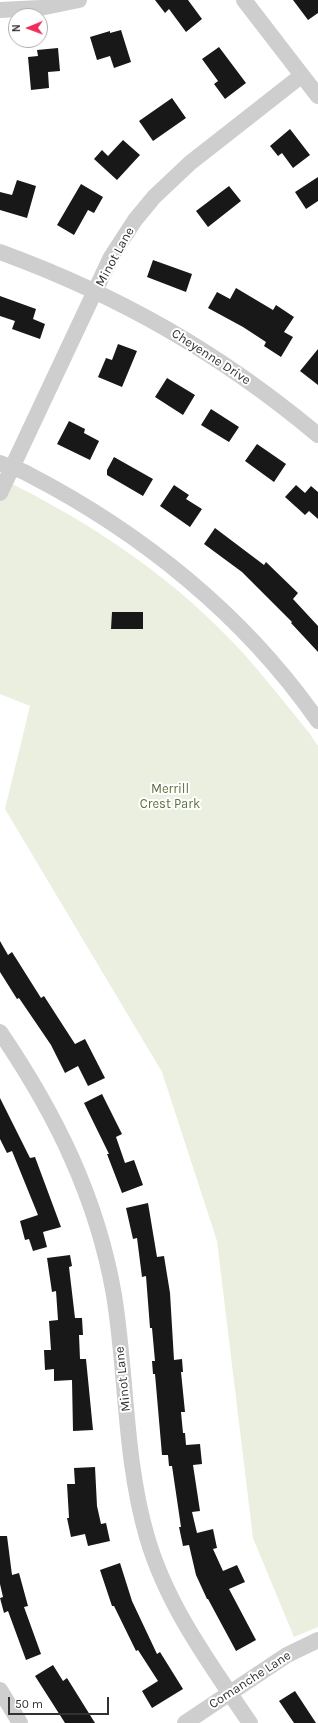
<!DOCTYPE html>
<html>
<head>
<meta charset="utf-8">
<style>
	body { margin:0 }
	#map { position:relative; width:318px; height:1723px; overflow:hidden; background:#fff; font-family:Karla,sans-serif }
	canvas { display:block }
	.north { position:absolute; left:8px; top:8px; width:40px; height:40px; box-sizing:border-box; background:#fff; border:1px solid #adadad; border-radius:50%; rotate:269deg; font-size:11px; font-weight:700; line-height:16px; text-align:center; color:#313131 }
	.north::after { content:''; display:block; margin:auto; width:14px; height:18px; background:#ef2d56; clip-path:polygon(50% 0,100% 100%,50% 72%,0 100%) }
	.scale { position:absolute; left:8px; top:1697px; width:101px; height:18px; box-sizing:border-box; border:2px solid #313131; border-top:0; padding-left:5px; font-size:12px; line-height:14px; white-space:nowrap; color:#313131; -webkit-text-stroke:3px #fff; paint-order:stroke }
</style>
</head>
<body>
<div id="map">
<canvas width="318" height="1723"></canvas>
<div class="north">N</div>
<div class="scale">50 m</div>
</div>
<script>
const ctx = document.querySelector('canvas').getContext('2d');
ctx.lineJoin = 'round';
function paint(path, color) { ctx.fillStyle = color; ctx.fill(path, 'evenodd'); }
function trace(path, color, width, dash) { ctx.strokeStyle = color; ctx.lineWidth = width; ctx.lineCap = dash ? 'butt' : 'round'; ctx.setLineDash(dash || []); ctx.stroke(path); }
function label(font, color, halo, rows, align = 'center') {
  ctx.font = font + ' Karla,sans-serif'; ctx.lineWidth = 4; ctx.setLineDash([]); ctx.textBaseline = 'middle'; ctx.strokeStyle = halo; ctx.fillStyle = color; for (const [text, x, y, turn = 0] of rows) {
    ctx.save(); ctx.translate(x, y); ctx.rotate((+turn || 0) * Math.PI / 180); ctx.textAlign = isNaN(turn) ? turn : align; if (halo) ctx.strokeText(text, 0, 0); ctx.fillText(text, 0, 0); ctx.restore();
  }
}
paint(new Path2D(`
	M0 478C91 522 176 579 244 654 267 680 288 707 310 734L318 746V1627L294 1637 253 1538 217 1241 162 1072 5 809 30 706 0 694Z`), '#eaefdf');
paint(new Path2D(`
	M155 0H188L202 19 186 32 169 9 165 13Z
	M293 0H318V13L308 20Z
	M121 30 131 62 114 68 110 56 97 60 90 37 110 31V33Z
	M219 47 246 83 225 99 214 84 218 81 202 59Z
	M58 48 60 71 48 72 49 88 31 90 28 57 38 56 37 50Z
	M172 98 186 118 153 141 139 121Z
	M290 129 310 155 293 168 282 153 278 156 270 146Z
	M123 140 140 155 117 180 94 159 102 150 108 156Z
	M318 177V201L306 209 295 192Z
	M17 180 36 186 27 218 0 210V192L12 195Z
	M81 184 103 197 94 213 88 210 74 235 57 225Z
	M229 186 241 201 208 227 196 211Z
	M153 260 192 274 186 292 147 277Z
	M236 288 273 310 276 305 294 317 284 332 293 337 281 357 264 346 266 342 243 327 208 308 217 292 230 299Z
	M0 296 36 309 33 319 45 324 40 339 12 329 15 321 0 316Z
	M118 344 137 351 122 387 98 377 106 358 112 360Z
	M318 349V385L300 371Z
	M167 378 195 395 183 415 155 397Z
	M211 409 239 427 229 442 201 425Z
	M69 421 85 429 84 433 99 441 90 460 57 444Z
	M257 444 286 464 274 482 245 461Z
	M114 457 153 479 143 496 107 475V470Z
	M174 485 189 495 186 499 202 509 190 527 160 506Z
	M296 485 305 493 311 486 318 492V519L309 511 305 515 285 497Z
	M215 528 264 565 266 562 298 593 293 599 318 626V652L291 623 292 622 242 572 204 544Z
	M112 612H143V629H111Z
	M0 941 8 955 12 952 41 998 44 996 75 1044 85 1039 105 1078 88 1086 78 1066 65 1073 51 1045 19 998 17 999 0 972Z
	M102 1094 122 1134 116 1137 125 1163 134 1160 143 1185 122 1193 107 1154H109L84 1103Z
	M0 1098 30 1158 35 1157 61 1227 43 1232 47 1247 33 1251 29 1239 25 1240 20 1221 38 1215 12 1151 7 1153 0 1139Z
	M148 1203 157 1257 164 1256 170 1293 174 1360 182 1359 183 1372H181L185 1412H181L183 1433H185L186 1445 200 1444 202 1464 193 1465 200 1511 192 1512 197 1533 213 1529 217 1548 213 1549 223 1571 237 1565 245 1582 229 1589 256 1640 236 1651 208 1599H207L196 1575 189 1545 183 1546 179 1527H181L172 1466H169L168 1455H162L155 1374H153L152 1361H155L152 1328H150L146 1276 142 1277 137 1238 133 1239 126 1208Z
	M70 1255 72 1266 69 1267 75 1318H82L83 1335H79L80 1359H86L93 1430 73 1431 72 1380 54 1381V1369L45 1370 44 1350H51L49 1321 58 1320 56 1291 52 1292 47 1258Z
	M95 1467 97 1506 101 1524 106 1523 110 1541 88 1546 85 1534 71 1537 67 1518H69L67 1484H75L74 1468Z
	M0 1536H7L12 1575 19 1573 28 1606 24 1607 41 1654 26 1660 8 1611 4 1613 0 1598 3 1597 0 1584Z
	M120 1563 132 1601 157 1654 160 1652 183 1689 152 1708 142 1691 158 1681 138 1650 136 1651 114 1606H112L100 1570Z
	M53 1665 63 1681 67 1678 95 1723H65L35 1676Z
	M295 1691 316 1723H294L279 1701Z`), '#181818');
trace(new Path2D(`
	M244 0 318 96
	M0 10 40 8 79 0
	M0 252C120 296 220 353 318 435
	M0 463C9 467 19 469 28 474 142 533 244 615 318 721
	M0 493 111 257 135 220 154 197 190 163 301 76
	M0 1032C55 1113 97 1197 114 1295 127 1375 124 1458 147 1537 167 1606 210 1664 250 1723
	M0 1690 20 1723
	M185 1723 287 1655 318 1640`), '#cecece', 16);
label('13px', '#313131', '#fff', [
	["Minot Lane",115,257,-61],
	["Cheyenne Drive",211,357,33],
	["Minot Lane",123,1379,-96],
	["Comanche Lane",250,1680,-33]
]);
label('13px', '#5c713b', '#fff', [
	["Merrill",170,789],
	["Crest Park",170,804]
]);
</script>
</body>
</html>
